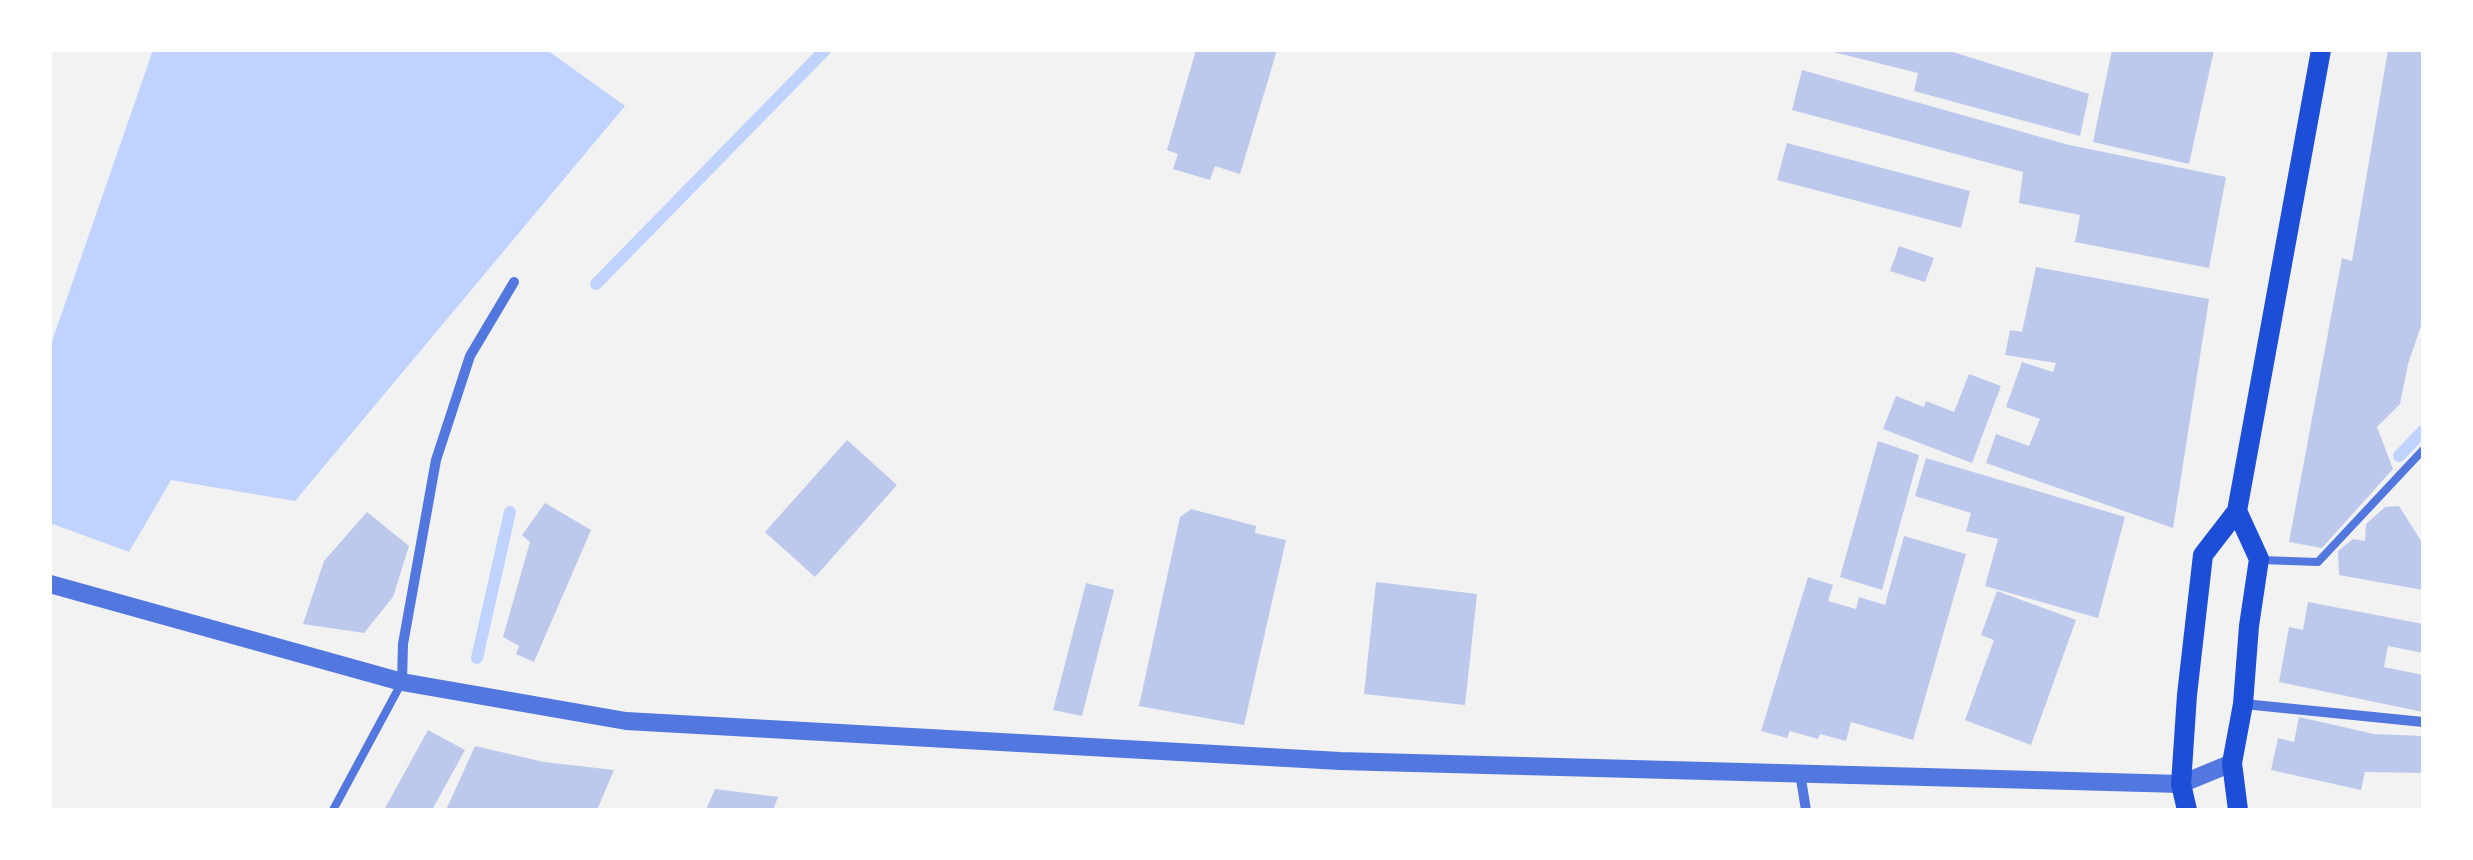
<!DOCTYPE html>
<html>
<head>
<meta charset="utf-8">
<style>
	body { margin:0 }
	#map { position:relative; width:2473px; height:860px; overflow:hidden; background:#f2f2f2; font-family:"Varela Round",sans-serif }
	canvas { display:block }
	.frame { position:absolute; inset:0; border:52px solid #fff; pointer-events:none }
</style>
</head>
<body>
<div id="map">
<canvas width="2473" height="860"></canvas>
<div class="frame"></div>
</div>
<script>
const ctx = document.querySelector('canvas').getContext('2d');
ctx.lineJoin = 'round';
function paint(path, color) { ctx.fillStyle = color; ctx.fill(path, 'evenodd'); }
function trace(path, color, width, dash) { ctx.strokeStyle = color; ctx.lineWidth = width; ctx.lineCap = dash ? 'butt' : 'round'; ctx.setLineDash(dash || []); ctx.stroke(path); }
paint(new Path2D(`
	M153 50H547L625 106 295 501 171 480 129 552 50 523V347Z`), '#bfd3fe');
trace(new Path2D(`
	M596 284 825 50
	M2399 456 2423 431
	M477 658 510 512`), '#bfd3fe', 12);
paint(new Path2D(`
	M1196 50H1277L1240 174 1215 166 1210 180 1173 169 1178 154 1167 150Z
	M1825 50H1946L2089 94 2080 136 1914 91 1918 73Z
	M2112 50H2214L2189 164 2093 142Z
	M2388 50H2423V320L2408 364 2400 404 2377 427 2393 469 2322 548 2289 542 2342 258 2352 261Z
	M1802 70 2069 145 2226 177 2209 268 2075 242 2080 215 2019 203 2023 172 1792 110Z
	M1787 143 1970 191 1961 228 1777 180Z
	M1899 246 1934 258 1925 282 1890 271Z
	M2036 267 2209 299 2173 528 1986 463 1996 434 2029 446 2040 419 2006 407 2022 362 2053 372 2056 363 2005 355 2010 330 2022 332Z
	M1969 374 2001 386 1972 463 1883 429 1896 396 1924 407 1926 401 1954 412Z
	M847 440 897 485 815 577 765 532Z
	M1878 441 1919 455 1882 590 1840 577Z
	M1926 458 2125 517 2098 618 1985 586 1998 539 1966 531 1971 513 1915 496Z
	M545 503 591 530 534 662 516 654 519 646 503 637 530 542 522 535Z
	M2399 506 2423 544V590L2339 575 2338 551 2353 539 2365 541 2366 524 2385 507Z
	M1191 509 1256 526 1255 533 1286 540 1244 725 1139 706 1180 517Z
	M367 512 409 546 393 597 364 633 303 624 324 561Z
	M1904 536 1966 554 1913 740 1851 722 1846 741 1820 734 1818 739 1790 731 1787 738 1761 731 1808 577 1833 585 1828 601 1856 609 1859 597 1885 605Z
	M1376 582 1477 594 1465 705 1364 694Z
	M1086 583 1114 590 1082 716 1053 710Z
	M1997 591 2076 620 2031 745 1965 720 1994 640 1981 635Z
	M2308 602 2423 624V653L2388 646 2384 667 2423 675V712L2279 682 2289 627 2303 630Z
	M2299 717 2374 734 2423 736V773L2365 772 2361 790 2271 770 2278 738 2294 742Z
	M428 730 465 750 432 810H384Z
	M475 746 544 762 614 770 597 810H446Z
	M715 789 778 797 773 810H706Z`), '#bdc9ec');
trace(new Path2D(`
	M2261 560 2318 562 2423 450
	M333 810 402 682`), '#5277de', 8);
trace(new Path2D(`
	M402 682 403 644 436 460 470 356 514 282
	M2244 704 2423 722
	M1800 773 1806 810`), '#5277de', 10);
trace(new Path2D(`
	M50 584 402 682 626 721 1340 761 2181 784 2232 763`), '#5277de', 18);
trace(new Path2D(`
	M2237 511 2259 559 2249 626 2243 704 2232 763 2238 810
	M2187 810 2181 784 2187 695 2203 555 2237 511 2321 50`), '#1d4ed8', 20);
</script>
</body>
</html>
